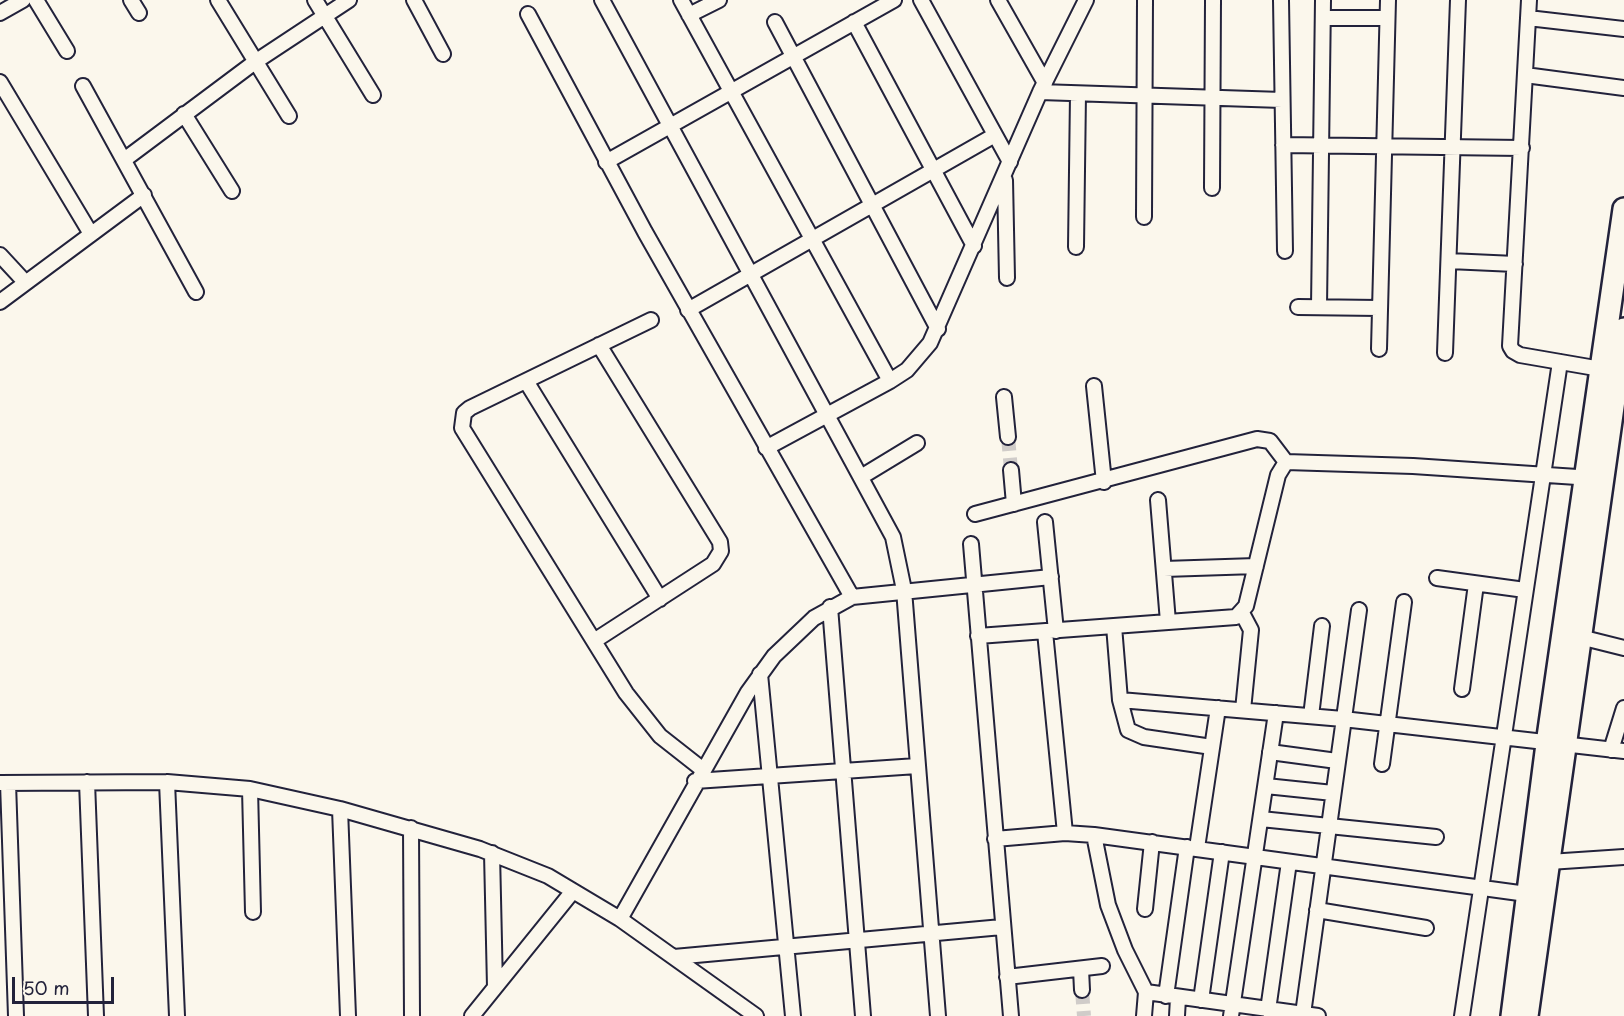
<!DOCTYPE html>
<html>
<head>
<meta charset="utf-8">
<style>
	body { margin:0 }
	#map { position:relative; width:1624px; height:1016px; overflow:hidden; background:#fbf7ec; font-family:"Playpen Sans",sans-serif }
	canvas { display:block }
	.scale { position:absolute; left:12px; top:977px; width:102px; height:27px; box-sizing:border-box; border:3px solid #22223b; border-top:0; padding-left:8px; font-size:18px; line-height:21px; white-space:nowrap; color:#22223b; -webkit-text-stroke:4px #fbf7ec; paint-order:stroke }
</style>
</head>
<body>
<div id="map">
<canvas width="1624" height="1016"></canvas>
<div class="scale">50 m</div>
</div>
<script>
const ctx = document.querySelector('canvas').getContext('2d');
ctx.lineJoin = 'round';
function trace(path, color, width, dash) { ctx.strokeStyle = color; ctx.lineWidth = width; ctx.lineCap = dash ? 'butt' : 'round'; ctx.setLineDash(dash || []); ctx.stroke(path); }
trace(new Path2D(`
	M1008 437 1011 470
	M1082 990 1084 1016`), '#d0ccc9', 14, [14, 7]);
const minor = new Path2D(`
	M36 0 67 51
	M131 0 139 13
	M218 0 289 116
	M315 0 373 95
	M414 0 443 54
	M602 0 893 537 904 590 938 1016
	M681 0 890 381
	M921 0 1010 162
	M998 0 1045 83
	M1281 0 1285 251
	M1529 0 1510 346 1513 351 1520 355 1601 369
	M0 13 23 0
	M528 14 645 232 852 597
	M689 15 719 0
	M1323 18H1387
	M1528 18 1624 29
	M775 22 938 329
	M854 22 974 246
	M1525 75 1624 88
	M0 82 91 234
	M83 86 196 292
	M1040 92 1282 100
	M184 114 232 191
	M1283 145 1522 148
	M124 160 255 62 349 0
	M606 162 894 0
	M1005 180 1007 278
	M1212 188 1213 0
	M1144 217 1145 0
	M1076 247 1078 94
	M0 255 25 282
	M1449 261 1515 264
	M0 302 144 195
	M1298 307 1379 308
	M1319 307 1323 0
	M688 310 995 135
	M651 320 470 408 464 413 462 428 626 693 660 736 702 769
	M1379 349 1388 0
	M1445 353 1458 0
	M526 381 660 599
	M1094 386 1104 482
	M1004 397 1008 437
	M766 448 890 381 907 370 930 343 1040 92 1086 0
	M1011 470 1014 504
	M861 477 917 443
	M1158 500 1168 622
	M975 514 1257 439 1270 441 1286 462
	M1045 522 1056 631
	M971 544 1011 1016
	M1164 569 1256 566
	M1437 578 1525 590
	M830 607 863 1016
	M1242 613 1251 630 1243 710
	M1114 626 1120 700 1128 730 1144 737 1212 747
	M1045 632 1065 833
	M978 636 1236 617 1246 606 1278 475 1286 462 1413 466 1592 478
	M1580 637 1624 648
	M594 641 713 564 721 551 720 542 599 345
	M760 674 793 1016
	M1462 689 1476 584
	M1120 700 1343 719 1624 751
	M1311 716 1322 626
	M1611 750 1624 708
	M1270 752 1337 761
	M1382 764 1404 602
	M695 781 917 766
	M87 782 96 1016
	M167 782 177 1016
	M0 783 167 782 250 789 340 809 480 849 548 876 620 919 756 1016
	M8 783 16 1016
	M1266 786 1333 793
	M250 789 253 912
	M340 809 348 1016
	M1261 819 1436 837
	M411 828 412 1016
	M1094 835 1108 905 1125 950 1146 992 1318 1016
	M995 839 1065 833 1094 835 1534 895
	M1197 848 1218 708
	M492 853 495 987
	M1549 862 1624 857
	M1145 909 1152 842
	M1317 910 1426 928
	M620 919 748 692 774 656 814 618 852 597 1051 577
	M674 957 1002 927
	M1081 969 1082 990
	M1007 977 1102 966
	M1166 996 1187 847
	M1201 1000 1222 852
	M1268 1010 1289 862
	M1303 1014 1359 610
	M472 1016 573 891
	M1144 1016 1146 992
	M1177 1016 1178 998
	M1231 1016 1276 713
	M1462 1016 1560 362`);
const primary = new Path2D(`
	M1512 1016 1547 744 1624 209
	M1527 1016 1624 329`);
trace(minor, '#22223b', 18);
trace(primary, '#22223b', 26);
trace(minor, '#fbf7ec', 14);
trace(primary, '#fbf7ec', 21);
</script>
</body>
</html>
